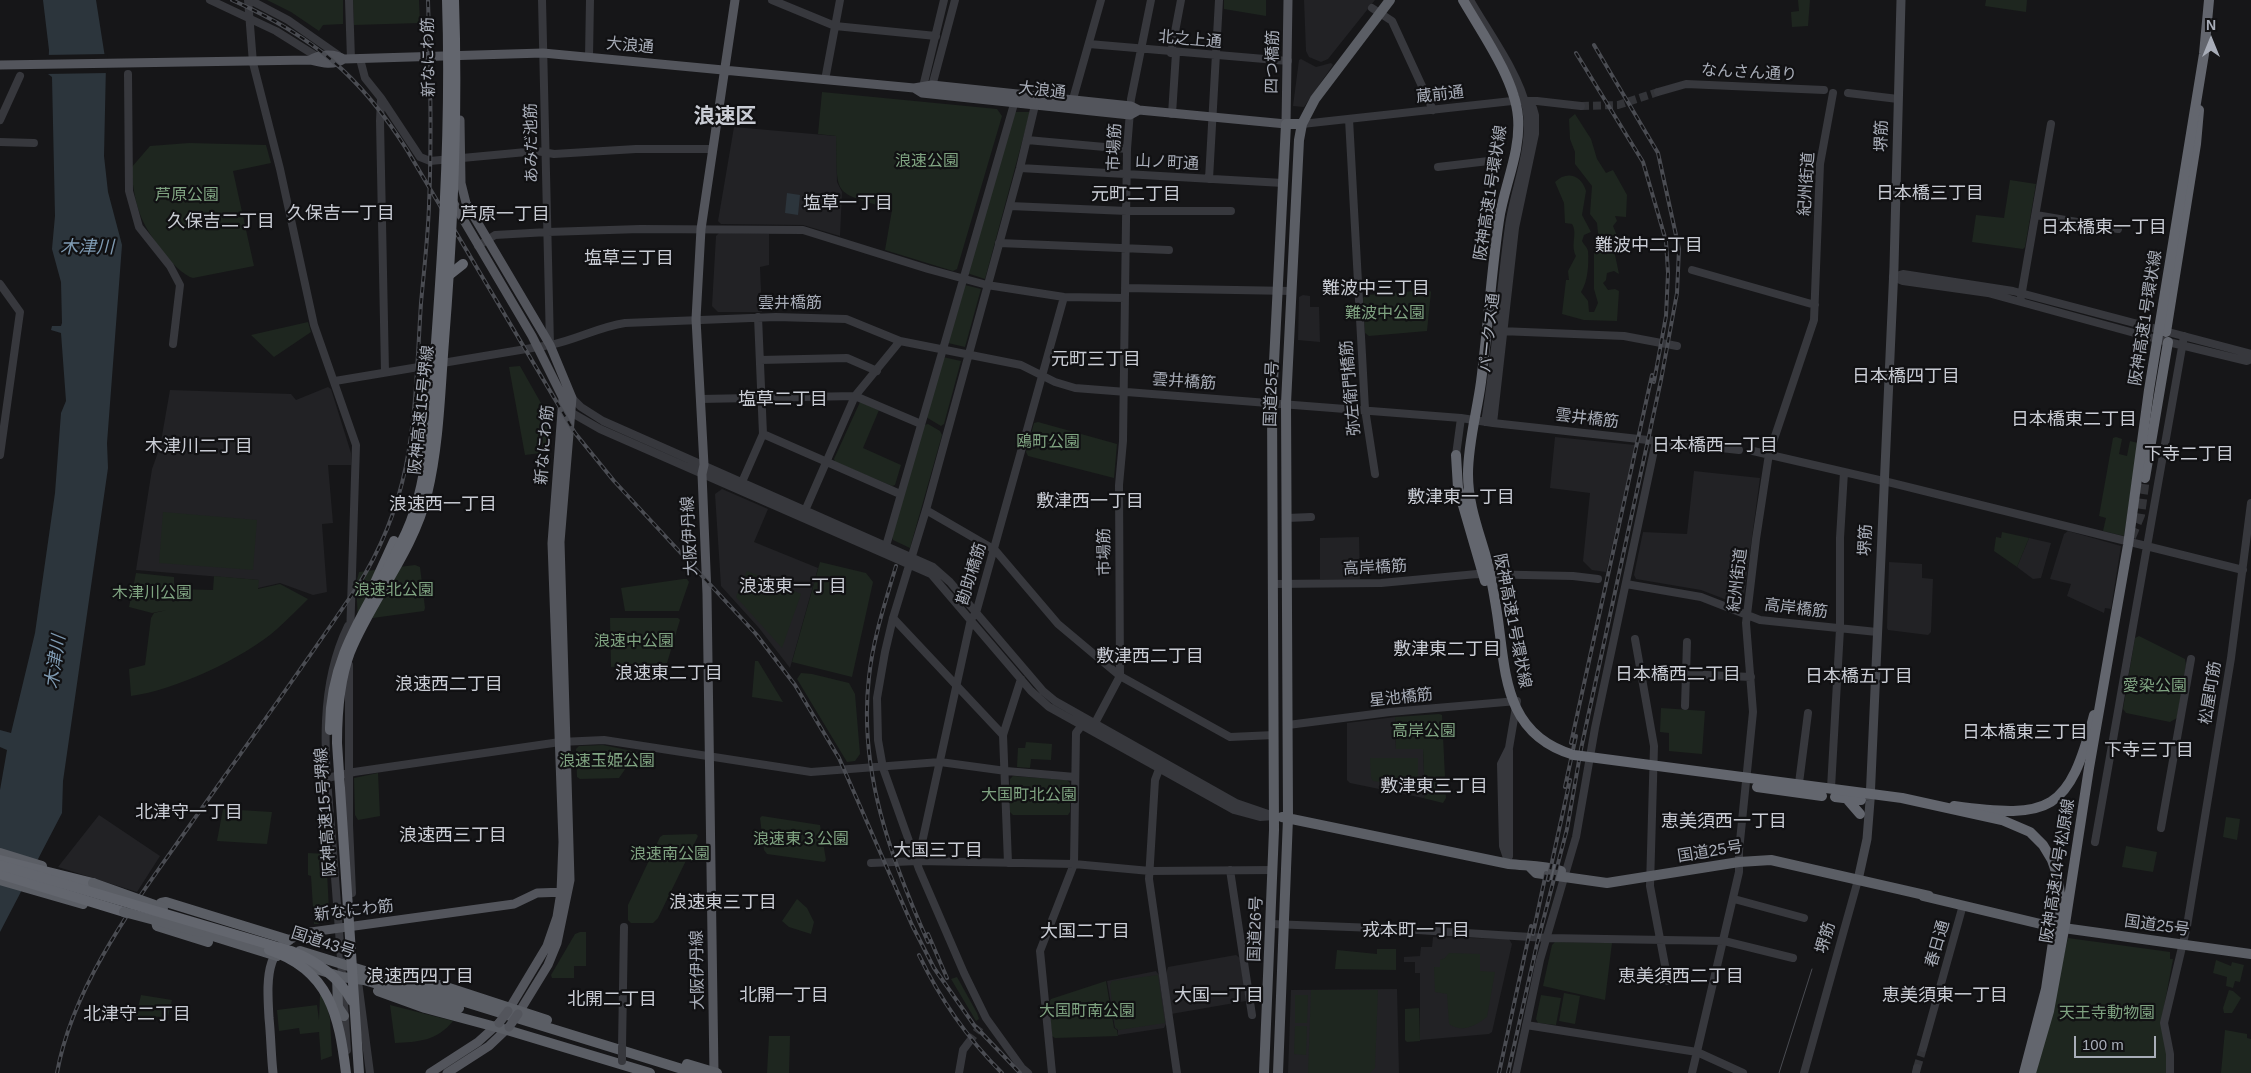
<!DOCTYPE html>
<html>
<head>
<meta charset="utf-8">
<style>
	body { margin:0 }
	#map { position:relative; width:2251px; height:1073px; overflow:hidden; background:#161618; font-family:Arial,sans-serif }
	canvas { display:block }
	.north { position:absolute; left:2186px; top:15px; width:50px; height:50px; -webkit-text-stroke:4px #111113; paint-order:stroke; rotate:0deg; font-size:14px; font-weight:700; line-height:20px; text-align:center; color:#a8adb8 }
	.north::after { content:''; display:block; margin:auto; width:18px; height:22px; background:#a8adb8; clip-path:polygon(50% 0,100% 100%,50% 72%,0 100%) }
	.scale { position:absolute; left:2074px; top:1036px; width:82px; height:22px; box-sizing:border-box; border:2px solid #a8adb8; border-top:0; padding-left:6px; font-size:15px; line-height:18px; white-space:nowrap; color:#a8adb8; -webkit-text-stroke:4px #111113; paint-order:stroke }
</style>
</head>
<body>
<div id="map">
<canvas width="2251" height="1073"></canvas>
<div class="north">N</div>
<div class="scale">100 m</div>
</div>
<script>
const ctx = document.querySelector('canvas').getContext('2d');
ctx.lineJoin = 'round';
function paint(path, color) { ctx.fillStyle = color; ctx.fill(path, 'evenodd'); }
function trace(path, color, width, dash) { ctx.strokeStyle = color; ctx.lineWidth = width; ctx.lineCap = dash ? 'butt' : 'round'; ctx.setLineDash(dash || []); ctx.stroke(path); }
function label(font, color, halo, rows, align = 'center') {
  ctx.font = font + ' Arial,"Noto Sans JP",sans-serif'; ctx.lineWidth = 4.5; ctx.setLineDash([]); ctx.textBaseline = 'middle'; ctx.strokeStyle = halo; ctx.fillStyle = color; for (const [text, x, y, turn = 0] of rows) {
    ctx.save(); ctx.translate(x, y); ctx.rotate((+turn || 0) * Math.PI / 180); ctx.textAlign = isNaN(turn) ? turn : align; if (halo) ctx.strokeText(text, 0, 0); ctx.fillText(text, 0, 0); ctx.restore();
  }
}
paint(new Path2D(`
	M1304 0H1375L1328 59 1321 62 1309 57 1306 51Z
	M1301 59 1316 67 1331 63 1333 65 1304 107 1293 106 1299 60Z
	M734 127 836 136 837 182 842 192 840 236 803 225 721 224 718 221Z
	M719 233 769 234V265L760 267 762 312H718L712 306 716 236Z
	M1303 295 1310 296V307H1319L1320 342 1298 340 1299 297Z
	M328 387 331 389 351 453V465H328L333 523 322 524 327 592 313 595 280 583 258 588V580L136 570 152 469 160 447 170 390 291 394 296 400Z
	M1555 437 1635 445 1606 572 1592 570 1583 561 1590 493 1550 488Z
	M1694 471 1760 478 1743 603 1740 605 1701 590 1636 579 1634 575 1643 532 1687 534Z
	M722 489 768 509 754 542 818 568 790 668 759 628 721 586 715 494Z
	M2068 531 2121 546 2111 609 2105 608 2104 613 2067 596 2071 584 2050 579 2064 534Z
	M1359 537 1360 579H1320V538Z
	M2029 538 2051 543 2041 578 2033 579 2017 567Z
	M1889 562 1922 564V578L1933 579 1931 632 1928 635 1888 630 1887 628Z
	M1395 717 1396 749H1423L1425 797 1423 798 1350 783 1347 780V723Z
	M99 815 160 856 137 892 58 867Z
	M1433 937 1509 939 1512 944 1492 1032 1489 1034 1420 1040V973H1415V962H1404V957L1420 956 1421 947H1432Z
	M1236 955 1240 958 1246 1001 1171 1014 1166 974 1168 967Z
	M1156 971 1159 975 1166 1024 1164 1028 1118 1035V1030L1115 1028 1107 981Z
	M1397 989 1399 1073H1288L1291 990Z`), '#222225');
paint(new Path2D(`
	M267 0H343V24L323 25 319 31 291 12Z
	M353 0H419L420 23 354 25Z
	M1224 0H1266V16L1224 9Z
	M1798 0H1810L1808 26 1792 27 1791 12 1799 11Z
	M1986 0H2027L2026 12 1985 6Z
	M822 92 997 109 1002 116 957 269 953 271 885 250 892 210C833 190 837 201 836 136L818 134Z
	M1015 112H1029V116L985 279 967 273Z
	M1575 114 1591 139 1597 159 1606 173 1613 170 1627 195 1626 217 1615 216 1617 221 1613 226 1620 243 1615 255 1619 274 1614 271 1607 273 1606 280 1603 283 1608 290 1615 289 1619 291 1617 321 1584 320 1562 314 1566 280H1569L1568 271 1576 256C1570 245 1578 233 1572 224L1565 223 1564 203 1555 182C1566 171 1581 174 1586 191L1582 215 1591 232 1584 235 1582 241C1584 245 1587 247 1588 251 1589 263 1588 282 1581 292L1588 301 1589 312H1594L1598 303 1594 289V249L1604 245 1598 233 1597 223 1590 214 1592 186 1575 164V152L1570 139 1569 119Z
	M189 143 266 145 271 163 233 171 254 266 193 278C175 273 146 232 140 214 134 199 133 183 131 168L150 146Z
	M2010 180 2036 184 2025 247 2023 249 1972 242 1976 215 2004 218Z
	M965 285 981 289 965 347 948 343Z
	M1429 290 1431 292 1427 331 1369 336 1365 333 1363 298 1366 295Z
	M308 322 311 332 274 357 251 335Z
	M943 357 961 361 944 424 941 426 926 417Z
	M520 366 550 419 549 452 525 455 509 367Z
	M860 402 879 410 863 448 901 465 895 485 892 486 835 462 834 459Z
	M1038 422 1117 444 1114 478 1028 456 1026 452 1034 423Z
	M928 424 940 431 942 435 910 548 893 540 892 537 924 425Z
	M2116 437 2122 439 2119 454 2127 456 2130 441 2138 443 2124 536 2103 531 2106 518 2099 516 2113 438Z
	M163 512 257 520 253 570 159 563Z
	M2002 532 2029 538 2017 567 1994 551 1996 537 2001 538Z
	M820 562 866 573 873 582 852 677 792 662Z
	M415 565 420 567 425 608 424 611 358 620 356 584 359 572Z
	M747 571 801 594 782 648 736 597Z
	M136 573 174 577V589L213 590 214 576 259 580 258 589 280 584 308 599C298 609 288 619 277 629 243 659 175 690 131 696L129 669 145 665 151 618 154 613 167 610 152 613 129 607Z
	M683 579H687L689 582 679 611H625L621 588Z
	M610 618H678L680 620 667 663 611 667Z
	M2139 636 2185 659 2186 665 2177 718 2170 722 2126 713 2123 709 2135 638Z
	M755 661H758L783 702 752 697Z
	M801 673 812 674 849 683 855 694 860 754 855 761 847 762 797 679Z
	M1661 708 1705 711 1702 754 1669 751V733L1660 732Z
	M1439 714 1442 715 1446 798 1443 803 1423 798 1425 797 1423 749H1396L1395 717Z
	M1026 742 1052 744 1051 760 1031 759 1030 768 1017 767 1018 748H1025Z
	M603 745 637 752 619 778 580 779 577 777 576 749 579 746Z
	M1370 758H1418V786L1373 781 1371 777Z
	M378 773 380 816 358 820 355 815 354 778Z
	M1013 776 1067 780 1070 783V812L1068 815H1013L1010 812V779Z
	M223 809 272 812 267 844 217 841Z
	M762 816 820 825 826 860 824 862 767 854 764 850 760 818Z
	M2226 817 2240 819 2237 840 2223 837Z
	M696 834 698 836 658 918 653 923H631L628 920V905L660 837 663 835Z
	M2126 846 2157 852 2153 872 2122 867Z
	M308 853 326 854 329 910 324 911 319 924H314L311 876 308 875Z
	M797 899 807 908 814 922 811 934 789 927 782 921Z
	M580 932H586V966H574V978H552L551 975 575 934Z
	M2068 938 2170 952V959H2173L2161 1023 2167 1054V1073H2036Z
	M1555 942 1612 943 1605 1000 1543 986 1552 945Z
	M1377 949H1396V970L1335 969 1337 950 1377 954Z
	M1449 953 1480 954V971L1495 972 1487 1017C1475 1026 1463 1033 1449 1024L1447 994 1435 992 1434 967H1440V960L1445 958Z
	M2216 960 2231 966 2232 962 2244 965 2240 982 2235 981 2233 988 2226 986 2227 977 2213 973Z
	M1158 975 1165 1023 1119 1030 1115 1027 1110 985 1112 981Z
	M957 977 977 1013 979 1019 976 1021 951 979Z
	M1106 981 1114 1028 1117 1030 1118 1036 1055 1038 1052 1036 1049 1002 1051 999Z
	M1311 990H1378L1375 1068 1370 1073H1308Z
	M2229 990 2233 991 2241 998 2232 1013H2224L2223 1008Z
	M1564 993 1580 996 1575 1024 1559 1021Z
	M141 995 172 1000 168 1017 136 1016Z
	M320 995 325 998 330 1019 332 1056 321 1060 319 1032 300 1034 299 1028 279 1031 277 1010 317 1005 319 1020Z
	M1295 995H1308L1307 1023H1295Z
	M1541 995 1561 998 1556 1025 1538 1023 1536 1019Z
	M390 1005 453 1021C437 1041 418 1042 395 1043Z
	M1419 1008 1420 1041 1407 1042 1405 1040V1009Z
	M1295 1026H1307L1306 1055 1294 1054Z
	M2225 1030 2247 1034V1038L2251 1039V1073H2221Z
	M769 1036H790L789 1073H767Z`), '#1e261f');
paint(new Path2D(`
	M43 0H96L106 64 104 156 108 192 122 245 107 443 108 468 63 781 62 813 0 932V790L7 750 0 747V730L11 733 35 633 55 493 61 413 66 401 61 333 51 330 52 326H61L62 323 61 282 52 249 55 216 52 77 48 74 49 50Z
	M787 193 800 195 798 215 785 213Z`), '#2c353c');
paint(new Path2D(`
	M107 54 108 73 45 74V55Z`), '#161618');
trace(new Path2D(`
	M1581 106 1618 105 1658 92
	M969 1042 980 1027
	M1917 1068 1923 1048`), '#333438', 8, [8, 4]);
trace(new Path2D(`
	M2131 537 2140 515 2145 478`), '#333438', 10, [10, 5]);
trace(new Path2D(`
	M210 0 276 31 316 56
	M248 0 253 63 280 169 314 325 356 445 350 638
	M250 0 288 20 338 55
	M349 0 351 59
	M542 0 550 345
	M772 0 835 26 936 36
	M1470 0C1487 30 1520 75 1526 107 1534 146 1514 188 1509 226 1500 291 1496 357 1485 422
	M1372 8 1392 21 1433 110
	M1089 44 1288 61
	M1171 53 1181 0
	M589 57 590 0
	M360 59 365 78 381 98 420 157 430 161 537 151 554 154 636 149H712
	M128 74 129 191 139 227 170 266 180 285 173 344
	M825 80 840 0
	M931 90 955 0
	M922 91 944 0
	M1658 92 1686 84 1824 90
	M1848 93 1898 99
	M381 99 380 121 385 372
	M1073 99 1101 0
	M1172 114 1176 53
	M1349 119 1365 409 1375 474
	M0 120 20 76
	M1302 124 1512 101H1537L1581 106
	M1027 140 1127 149
	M0 142 34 143
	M1438 167 1497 160
	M1020 168 1283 183
	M1209 179 1219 0
	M1010 206 1127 211H1231
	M2036 215 2118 229
	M999 243 1169 250
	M478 246 495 235 548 232 640 229 803 230 928 269 987 285 1064 297 1125 298
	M1692 270 1815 305
	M1893 277 1903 281 1988 293 2160 340 2247 361 2251 359
	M1893 277 1903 274 2013 291 2251 354
	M0 284 20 312 0 455
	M1125 288 1291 291
	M2021 297 2051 124
	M1500 331 1624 336 1677 346
	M760 360 847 358 877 371
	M335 381 550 345C576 340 598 327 625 323L776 317 846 319 900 341 1021 365 1055 382 1075 388 1461 418 1493 423 1739 450
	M572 398 581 407 603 421 933 567 950 582 1043 691 1055 701 1236 803 1274 816 1260 817 1234 810 1049 707 1031 691 931 574 600 429 572 413 564 401Z
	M700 399 855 396 921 424
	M1493 423 1515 228 1535 134V115L1533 108 1525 101
	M763 434 900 494
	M1753 451 1892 483 2243 570
	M1456 455 1461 418
	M742 482 763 434 758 317
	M926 510 995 550 1058 624 1120 676 1230 737 1274 735
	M804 513 855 396 900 341
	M1287 518 1311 517
	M886 546 1014 104
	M1273 584 1381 583 1477 574 1573 576 1598 579
	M1626 584 1701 597 1760 620 1877 632
	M893 618 1003 735
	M1635 639 1654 746 1650 886 1668 981
	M349 665V825L352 893
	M1686 674 1751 677
	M1685 706 1687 642
	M1288 725 1390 712 1517 701 1509 748 1501 764 1503 846 1509 864
	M1161 764 1155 780 1149 879 1177 1073
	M327 778 354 772 560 742 604 740 811 772 940 762 1006 771 1075 777
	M1799 783 1808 713
	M1831 788 1840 629V538L1844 472
	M2161 828 2191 659
	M2095 842 2184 336
	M1509 856V750
	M918 861 971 619 976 613 1064 297
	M871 863 918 861 1074 864 1150 871 1273 870
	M1008 863 1003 735 1021 679
	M1230 870 1252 1015
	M1734 899 1804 918
	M1271 924 1401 929 1547 938 1724 941 1793 958
	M357 974 370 1073
	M1526 1025 1697 1052 1743 1073
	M622 1047 624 927
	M1923 1048 1963 905
	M347 1050C343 988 339 926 334 865 329 785 312 700 348 626
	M1916 1072 1917 1068
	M959 1073 963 1050 969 1042
	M1028 1073 1022 1068 986 1018 964 973 919 869 883 768 878 740 877 698 885 652 893 618 926 510 1020 168 1036 101
	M1052 1073 1040 951 1074 864 1076 733 1082 725 1095 723 1120 676 1119 485 1123 441 1127 149 1131 99 1151 0
	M1516 1073 1540 960 1576 837 1595 728 1656 441
	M1692 1073 1739 872V851L1753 712 1746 623 1756 539 1769 454 1814 320 1820 164 1833 93
	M1804 1073 1858 880
	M2170 1073V1054L2164 1023 2187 926 2231 658 2251 503`), '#37383d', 8);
trace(new Path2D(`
	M1858 880 1867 839 1870 801 1894 267 1901 0`), '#45474d', 9);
trace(new Path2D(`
	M310 60C319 54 334 53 344 59
	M0 65 310 60C322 63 333 66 344 59L543 53 914 88 932 85 1131 106 1139 110 1286 124 1288 0
	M914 88 922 93 1130 115 1139 110
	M460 120 461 183 466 203 550 345 572 398 560 542 570 880 557 943 548 965 518 1014
	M453 202 532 336 563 398 552 543 563 842 561 892 557 917 547 946 508 1011
	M273 1073C271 1055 271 1037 269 1018 267 980 263 941 311 932L514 904 537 893 566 892
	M430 1073 478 1042 499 1023
	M447 1073 489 1046 509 1027
	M714 1073 707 594 702 474 704 465 696 319 701 229 735 0`), '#53555c', 9);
trace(new Path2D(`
	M1282 817 1509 864C1527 866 1544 865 1561 871
	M0 853 42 866
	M1530 867 1536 873 1607 883 1739 862 1771 860 1929 896
	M0 880 83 904
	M1923 896 2049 926 2251 954
	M200 932 277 956
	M208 942 157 926 156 921 161 903 166 902 289 940
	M300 951 695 1073
	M297 963 342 977 364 980 459 1008
	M337 976 338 1007 344 1016
	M396 976 443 986 547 1020
	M378 991 425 1008 507 1030 650 1073
	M687 1064 717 1073
	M1264 1073 1274 830 1272 402 1286 124H1302
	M1278 1073 1288 818 1286 403 1299 140 1302 124 1315 99 1390 0`), '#5b5e65', 10);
trace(new Path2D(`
	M444 279 463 264
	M2166 332 2196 144 2199 110
	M1456 455 1458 488
	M2145 478 2168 342
	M373 587 394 541
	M1835 797 1861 800
	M1847 799 1860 814
	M1954 806C2051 819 2069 812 2094 715
	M0 860 93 883
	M0 874 124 912`), '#63666e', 10);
trace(new Path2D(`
	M1779 1073 1812 969`), '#4a4c52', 1);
const rail = new Path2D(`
	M232 0C312 36 360 75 407 150L575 433 614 481 756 634 795 685 839 758 912 925 934 968 974 1025 1020 1073
	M1576 53 1643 162 1666 241 1668 273 1666 316 1654 382
	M896 566C885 603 873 639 869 677 858 770 891 859 928 942
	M1571 743 1652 375
	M1565 787 1576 736
	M1548 880 1570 780
	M928 934 947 978
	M1533 934 1546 873
	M919 955C940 999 968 1039 1002 1073
	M57 1073C73 983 138 899 190 825 246 746 303 667 357 587 417 493 414 410 421 303 424 270 428 237 429 205 432 136 430 68 428 0
	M1499 1073 1531 926
	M1508 1073 1537 944 1567 829 1581 749 1661 380 1677 293 1679 249 1658 153 1594 45`);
trace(rail, '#4a4c52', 4);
trace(rail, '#111113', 2, [5.5]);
trace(new Path2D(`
	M622 1061V1047`), '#37383d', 8);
trace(new Path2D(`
	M499 1023 508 1011
	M509 1027 518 1014`), '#53555c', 9);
trace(new Path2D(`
	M93 883 163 908
	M124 912 200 932`), '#5b5e65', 10);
trace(new Path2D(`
	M1463 0C1482 33 1515 79 1518 117 1521 152 1504 186 1499 220 1491 274 1488 328 1481 382 1477 412 1468 443 1468 474 1468 504 1478 529 1486 557 1491 575 1494 594 1497 613 1506 672 1503 734 1574 755L1902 798 2002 820 2030 832 2043 845 2052 860 2058 877 2060 895 2046 989 2024 1073
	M1458 488 1485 581
	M330 730C329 651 374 601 406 533 420 502 425 470 429 437 440 291 452 146 447 0
	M1757 787 1822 796
	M0 865 291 951C317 961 338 976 352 1001
	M269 950C330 970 339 1016 346 1073
	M359 1073 337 743C337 712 339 681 350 652 372 598 413 552 427 494 439 444 440 392 444 341 453 228 458 114 454 0
	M2031 1073 2049 1011 2065 924 2089 768 2128 545 2149 390 2204 54 2209 0`), '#63666e', 10);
label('16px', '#a8adb8', '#111113', [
	["北之上通",1190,40,5],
	["大浪通",630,46,5],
	["新なにわ筋",429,57,-91],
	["四つ橋筋",1273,62,-89],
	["なんさん通り",1749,73,3],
	["大浪通",1042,91,6],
	["蔵前通",1440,95,-6],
	["堺筋",1882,136,-89],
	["あみだ池筋",532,143,-91],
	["市場筋",1115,147,-88],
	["山ノ町通",1167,163,3],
	["紀州街道",1807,184,-86],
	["阪神高速1号環状線",1491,193,-81],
	["雲井橋筋",790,304],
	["阪神高速1号環状線",2146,318,-81],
	["パークス通",1490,333,-84],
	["雲井橋筋",1184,382,4],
	["弥左衛門橋筋",1351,388,-95],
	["国道25号",1272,394,-88],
	["阪神高速15号堺線",422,410,-84],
	["雲井橋筋",1587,419,7],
	["新なにわ筋",545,445,-85],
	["大阪伊丹線",690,536,-93],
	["堺筋",1866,540,-88],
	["市場筋",1105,552,-91],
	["高岸橋筋",1375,568,-3],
	["勘助橋筋",972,574,-73],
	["紀州街道",1738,580,-83],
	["高岸橋筋",1796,609,7],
	["阪神高速1号環状線",1512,621,79],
	["松屋町筋",2211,693,-81],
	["星池橋筋",1401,698,-6],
	["阪神高速15号堺線",326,812,-94],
	["国道25号",1710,852,-9],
	["阪神高速14号松原線",2058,871,-81],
	["新なにわ筋",354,911,-7],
	["国道25号",2157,926,8],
	["国道26号",1256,929,-88],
	["堺筋",1826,938,-74],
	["国道43号",323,943,18],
	["春日通",1938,944,-74],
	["大阪伊丹線",698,970,-91]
]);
label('16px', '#7fa381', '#111113', [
	["浪速公園",927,162],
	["芦原公園",187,196],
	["難波中公園",1385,314],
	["鴎町公園",1048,443],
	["浪速北公園",394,591],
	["木津川公園",152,594],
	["浪速中公園",634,642],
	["愛染公園",2155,687],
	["高岸公園",1424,732],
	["浪速玉姫公園",607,762],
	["大国町北公園",1029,796],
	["浪速東３公園",801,840],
	["浪速南公園",670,855],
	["大国町南公園",1087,1012],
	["天王寺動物園",2107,1014]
]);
label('18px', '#c9ccd4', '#111113', [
	["日本橋三丁目",1930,194],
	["元町二丁目",1136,195],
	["塩草一丁目",848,204],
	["久保吉一丁目",341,214],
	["芦原一丁目",505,215],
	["久保吉二丁目",221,222],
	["日本橋東一丁目",2104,228],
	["難波中二丁目",1649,246],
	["塩草三丁目",629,259],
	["難波中三丁目",1376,289],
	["元町三丁目",1096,360],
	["日本橋四丁目",1906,377],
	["塩草二丁目",783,400],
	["日本橋東二丁目",2074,420],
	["日本橋西一丁目",1715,446],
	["木津川二丁目",199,447],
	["下寺二丁目",2189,455],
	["敷津東一丁目",1461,498],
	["敷津西一丁目",1090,502],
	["浪速西一丁目",443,505],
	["浪速東一丁目",793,587],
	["敷津東二丁目",1447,650],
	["敷津西二丁目",1150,657],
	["浪速東二丁目",669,674],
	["日本橋西二丁目",1678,675],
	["日本橋五丁目",1859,677],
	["浪速西二丁目",449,685],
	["日本橋東三丁目",2025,733],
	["下寺三丁目",2149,751],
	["敷津東三丁目",1434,787],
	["北津守一丁目",189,813],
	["恵美須西一丁目",1724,822],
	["浪速西三丁目",453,836],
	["大国三丁目",938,851],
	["浪速東三丁目",723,903],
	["戎本町一丁目",1416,931],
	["大国二丁目",1085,932],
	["浪速西四丁目",420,977],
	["恵美須西二丁目",1681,977],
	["北開一丁目",784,996],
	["大国一丁目",1219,996],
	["恵美須東一丁目",1945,996],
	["北開二丁目",612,1000],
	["北津守二丁目",137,1015]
]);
label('italic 18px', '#7f9bb3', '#111113', [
	["木津川",87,248],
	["木津川",56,662,-82]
]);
label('bold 21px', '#c9ccd4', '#111113', [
	["浪速区",725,117]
]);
</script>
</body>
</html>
